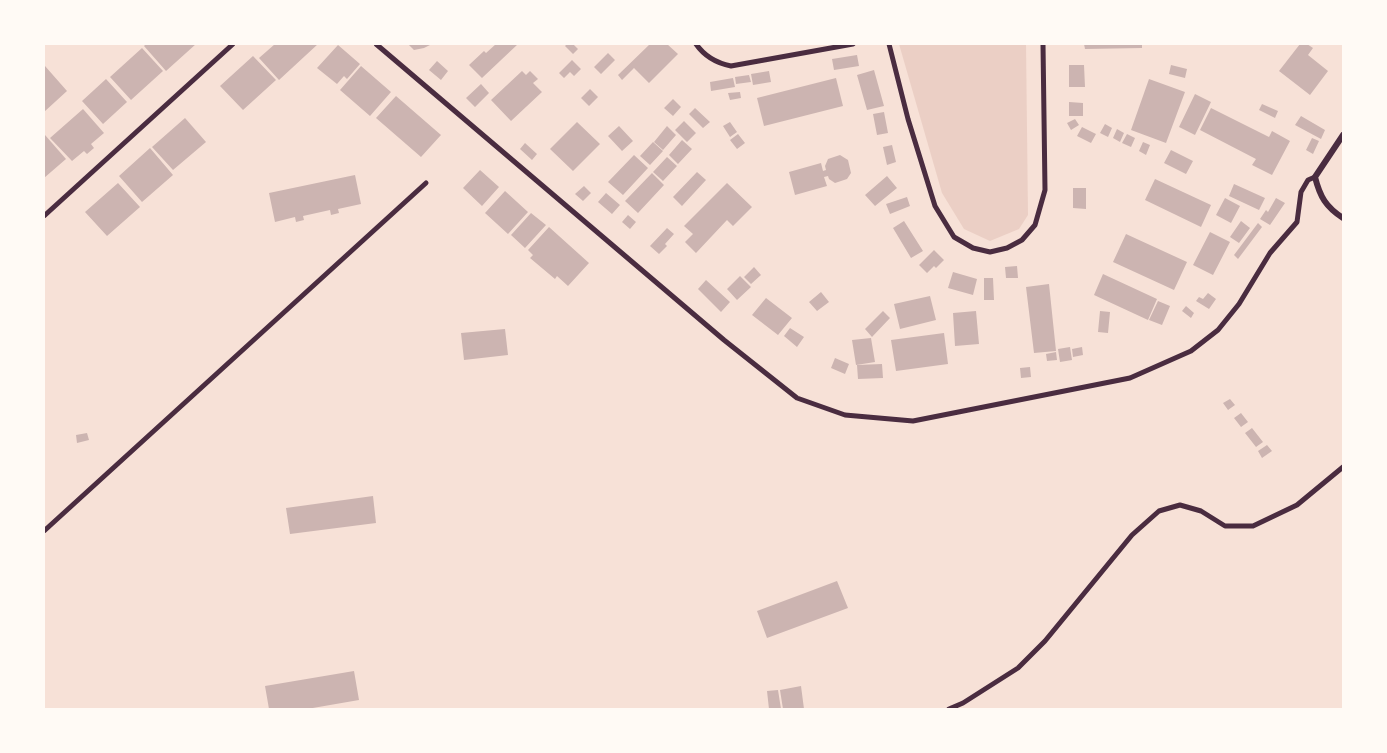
<!DOCTYPE html>
<html>
<head>
<meta charset="utf-8">
<style>
	body { margin:0 }
	#map { position:relative; width:1387px; height:753px; overflow:hidden; background:#f7e1d7; font-family:Rubik,sans-serif }
	canvas { display:block }
	.frame { position:absolute; inset:0; border:45px solid #fffaf5; pointer-events:none }
</style>
</head>
<body>
<div id="map">
<canvas width="1387" height="753"></canvas>
<div class="frame"></div>
</div>
<script>
const ctx = document.querySelector('canvas').getContext('2d');
ctx.lineJoin = 'round';
function paint(path, color) { ctx.fillStyle = color; ctx.fill(path, 'evenodd'); }
function trace(path, color, width, dash) { ctx.strokeStyle = color; ctx.lineWidth = width; ctx.lineCap = dash ? 'butt' : 'round'; ctx.setLineDash(dash || []); ctx.stroke(path); }
paint(new Path2D(`
	M899 44H1026L1028 215 1019 229 990 241 964 229 942 193Z`), '#ebcfc5');
paint(new Path2D(`
	M146 44H196L166 71 144 46Z
	M275 44H318L279 80 259 58Z
	M408 44H432L424 48 414 50Z
	M496 44H518L482 78 469 65 484 51 486 53Z
	M567 44H573L578 49 573 54 565 46Z
	M650 44H667L678 54 649 83 634 68 622 80 618 75Z
	M1084 44H1142V48L1085 49Z
	M1300 44H1307L1313 48 1308 55 1328 71 1310 95 1279 71Z
	M338 45 360 64 347 79 344 76 337 84 317 68Z
	M142 48 163 71 131 100 110 77Z
	M608 53 615 60 601 74 594 67Z
	M857 55 859 66 834 70 832 59Z
	M253 56 276 80 243 110 220 86Z
	M572 60 581 69 574 76 570 72 564 78 559 73Z
	M437 61 448 71 441 80 429 70Z
	M1069 65H1084L1085 87H1069Z
	M1171 65 1187 69 1185 78 1169 74Z
	M45 66 67 91 44 112V67Z
	M361 66 391 92 370 116 340 90Z
	M874 70 884 106 867 110 857 75Z
	M522 71 526 75 530 71 538 79 533 83 542 92 511 121 491 100Z
	M769 71 771 82 753 85 751 74Z
	M749 75 751 82 736 84 735 77Z
	M733 78 735 87 711 91 710 82Z
	M836 78 843 106 764 126 757 98Z
	M106 79 127 102 103 124 82 101Z
	M1149 79 1185 92 1166 143 1131 130Z
	M481 84 489 93 475 107 466 98Z
	M590 89 598 97 589 106 581 98Z
	M740 92 741 98 730 100 728 93Z
	M1195 94 1211 102 1195 135 1179 127Z
	M396 96 441 135 421 157 376 118Z
	M673 99 681 107 673 116 664 108Z
	M1069 102 1083 103V116H1069Z
	M1262 104 1278 111 1275 118 1259 110Z
	M695 108 710 122 703 128 689 114Z
	M1211 108 1269 137 1272 131 1290 141 1272 175 1252 165 1256 159 1200 130Z
	M83 109 104 133 91 144 94 148 87 154 84 151 72 161 50 138Z
	M884 112 888 133 877 135 873 114Z
	M1301 116 1325 130 1321 139 1295 125Z
	M185 118 206 142 173 170 152 147Z
	M1075 119 1079 125 1071 130 1067 123Z
	M684 121 696 133 687 142 675 130Z
	M577 122 600 144 573 171 550 149Z
	M730 122 737 132 730 137 723 126Z
	M1105 124 1112 128 1108 137 1100 133Z
	M619 126 633 141 622 151 608 136Z
	M667 126 676 135 663 150 654 142Z
	M1082 127 1096 134 1091 143 1077 136Z
	M1117 129 1124 133 1120 142 1113 138Z
	M738 134 745 143 737 149 730 140Z
	M1127 134 1135 138 1131 147 1122 143Z
	M45 135 66 159 44 178V136Z
	M1312 138 1319 141 1313 154 1306 150Z
	M682 140 692 149 678 164 669 155Z
	M653 142 663 151 650 165 640 156Z
	M1143 142 1150 145 1146 155 1139 151Z
	M525 143 537 154 532 160 520 149Z
	M892 145 896 162 887 165 883 147Z
	M150 148 173 175 142 202 119 176Z
	M1171 150 1193 161 1186 174 1164 163Z
	M634 155 648 168 623 195 608 182Z
	M840 155 848 160 851 173 847 179 835 183 829 179 828 176 824 177 827 186 795 195 789 172 821 163 823 171 826 170 825 166 828 159Z
	M667 157 677 166 663 181 653 172Z
	M480 170 499 187 482 206 463 188Z
	M697 172 706 180 682 206 673 197Z
	M652 173 664 185 638 213 625 201Z
	M355 175 361 204 338 209 339 213 331 215 330 210 303 216 304 220 296 222 295 217 275 222 269 193Z
	M887 176 897 188 875 206 865 195Z
	M1155 179 1211 205 1201 227 1145 200Z
	M118 183 140 207 107 236 85 212Z
	M727 183 752 207 733 226 727 220 696 253 685 242 693 234 684 226Z
	M1234 184 1265 198 1259 210 1229 196Z
	M584 186 591 193 583 201 575 194Z
	M1073 188H1086V209L1073 208Z
	M505 191 528 212 508 234 485 213Z
	M606 193 620 205 612 214 598 202Z
	M907 197 910 206 890 214 886 204Z
	M1225 198 1240 206 1231 223 1216 215Z
	M1276 198 1285 203 1270 225 1260 219 1266 210 1268 212Z
	M531 213 546 225 525 248 511 235Z
	M628 215 636 222 630 229 622 222Z
	M904 221 923 251 911 258 893 228Z
	M1241 221 1250 228 1239 243 1230 237Z
	M1258 223 1262 227 1238 259 1234 255Z
	M549 227 589 263 568 286 557 276 555 279 530 258 533 255 528 250Z
	M667 228 674 234 665 244 667 246 659 254 650 246Z
	M1210 232 1230 242 1213 275 1193 265Z
	M1126 234 1187 262 1174 290 1113 262Z
	M934 250 944 260 936 268 934 266 927 273 919 265Z
	M1017 266 1018 278H1006L1005 267Z
	M754 267 761 275 751 284 744 277Z
	M953 272 977 279 973 295 948 288Z
	M1103 274 1157 299 1148 320 1094 295Z
	M740 276 751 287 737 300 727 289Z
	M984 278H993L994 300H984Z
	M706 280 730 302 721 312 698 289Z
	M1049 284 1056 351 1034 353 1026 287Z
	M821 292 829 302 817 311 809 302Z
	M1208 293 1216 299 1209 309 1196 301 1199 297 1203 299Z
	M930 296 936 320 900 329 894 304Z
	M766 298 792 318 778 335 752 315Z
	M1158 301 1170 306 1162 325 1149 320Z
	M1186 306 1194 313 1191 318 1182 311Z
	M883 311 890 318 872 337 865 329Z
	M976 311 979 344 955 346 953 313Z
	M1100 311 1110 312 1108 333 1098 332Z
	M790 328 804 337 797 347 784 336Z
	M505 329 508 355 464 360 461 333Z
	M944 333 948 364 896 371 891 340Z
	M871 338 875 362 856 365 852 340Z
	M1070 347 1072 360 1060 362 1058 349Z
	M1082 347 1083 355 1073 357 1072 349Z
	M1056 352 1057 360 1047 361 1046 354Z
	M835 358 849 364 845 374 831 368Z
	M882 364 883 378 858 379 857 365Z
	M1030 367 1031 377 1021 378 1020 368Z
	M1230 399 1235 405 1228 410 1223 403Z
	M1241 413 1248 422 1241 427 1234 418Z
	M1252 428 1263 442 1256 447 1245 433Z
	M87 433 89 440 77 443 76 435Z
	M1267 445 1272 451 1262 458 1258 451Z
	M373 496 376 523 290 534 286 508Z
	M837 581 848 608 767 638 757 611Z
	M354 671 359 700 307 709H269L265 686Z
	M801 686 804 709H783L780 690Z
	M778 690 781 709H769L767 691Z`), '#ccb4b1');
trace(new Path2D(`
	M376 44 724 340 797 398 845 415 913 421 1130 378 1191 351 1218 330 1239 304 1270 253 1297 222 1301 192 1308 180 1315 177
	M696 44C705 57 716 63 731 66L853 44
	M889 44 908 119 935 206 954 237 973 248 990 252 1007 248 1022 240 1035 225 1045 190 1043 44
	M44 216 233 44
	M44 531 426 183
	M949 709 963 703 1018 668 1045 641 1132 535 1159 511 1180 505 1201 511 1225 526H1253L1297 505 1343 467`), '#4a2c40', 5);
trace(new Path2D(`
	M1343 135 1315 177C1320 197 1326 207 1343 218`), '#4a2c40', 6);
</script>
</body>
</html>
